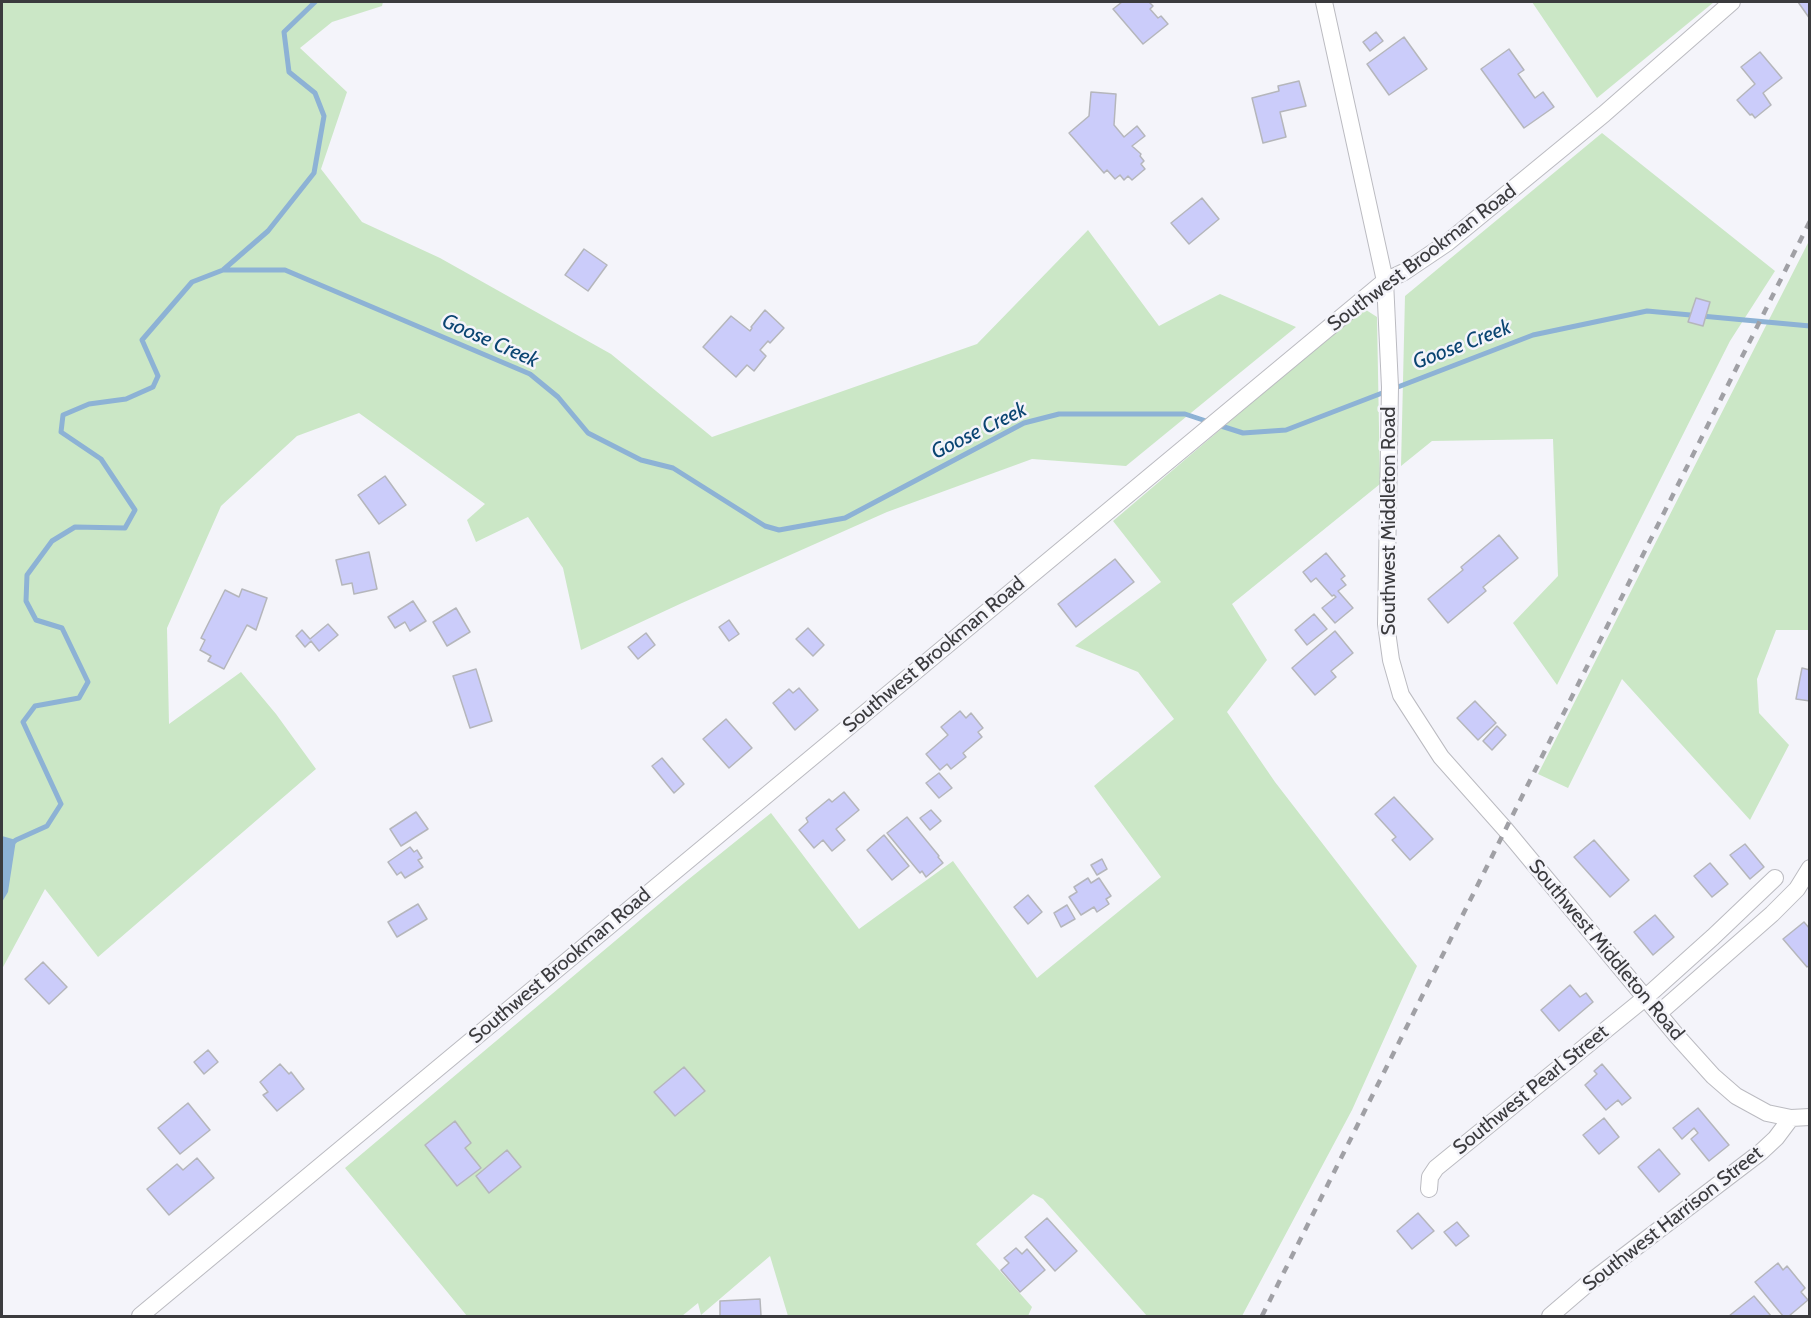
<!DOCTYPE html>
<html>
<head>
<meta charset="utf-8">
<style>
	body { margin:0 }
	#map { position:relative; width:1811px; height:1318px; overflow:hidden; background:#f4f4fa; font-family:Cabin,sans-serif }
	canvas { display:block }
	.frame { position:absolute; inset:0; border:3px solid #3b3b3e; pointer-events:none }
</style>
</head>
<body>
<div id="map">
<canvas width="1811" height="1318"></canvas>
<div class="frame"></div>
</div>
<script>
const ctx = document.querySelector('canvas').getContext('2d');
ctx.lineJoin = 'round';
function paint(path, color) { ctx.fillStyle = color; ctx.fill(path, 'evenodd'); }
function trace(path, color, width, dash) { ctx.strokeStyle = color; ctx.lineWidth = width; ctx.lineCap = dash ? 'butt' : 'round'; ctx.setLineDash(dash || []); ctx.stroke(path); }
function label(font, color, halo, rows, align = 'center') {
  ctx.font = font + ' Cabin,sans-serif'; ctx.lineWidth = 5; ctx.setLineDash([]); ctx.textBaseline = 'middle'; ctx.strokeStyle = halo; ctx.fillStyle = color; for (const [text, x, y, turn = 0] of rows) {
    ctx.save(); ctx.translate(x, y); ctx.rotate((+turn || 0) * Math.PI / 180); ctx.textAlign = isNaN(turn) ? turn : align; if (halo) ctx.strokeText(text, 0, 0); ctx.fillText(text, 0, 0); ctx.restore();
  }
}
paint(new Path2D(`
	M2 2H383L382 6 332 22 300 48 347 92 321 169 362 222 440 258 611 354 712 437 977 344 1088 230 1159 326 1220 294 1296 327 1126 466 1032 459 887 512 682 603 581 650 563 568 528 517 476 542 467 520 485 504 359 413 297 436 221 506 167 628 169 724 241 672 276 714 316 769 98 957 45 889 2 969Z
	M1532 2H1714L1597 98Z
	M1602 133 1775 271 1730 341 1557 685 1513 623 1558 576 1553 439 1432 441 1401 466 1405 296Z
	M1809 241V630H1776L1757 679 1759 713 1789 745 1750 820 1622 679 1568 788 1538 774Z
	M1363 308 1377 317 1380 484 1232 604 1267 660 1227 712 1275 782 1417 966 1352 1110 1242 1316H1147L1043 1199 1033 1194 976 1244 1032 1307 1028 1316H788L770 1256 701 1315 698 1303 682 1316H467L345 1168 684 883 771 813 859 929 953 861 1037 978 1161 877 1094 786 1174 719 1138 672 1075 646 1161 582 1113 521Z`), '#cbe7c6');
paint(new Path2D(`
	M2 836 16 840 8 892 2 902Z`), '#8db2d5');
trace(new Path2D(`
	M223 270H285L530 374 558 397 588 433 641 460 673 468 765 526 779 530 845 518 1024 423 1059 414H1185L1209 422
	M1218 425 1243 433 1286 430 1533 335 1647 311 1810 326
	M2 851 16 840 47 826 61 804 23 722 35 706 79 698 88 682 62 628 36 620 26 601 27 575 52 541 75 527 125 528 135 510 101 459 61 432 63 415 89 404 126 399 153 387 158 376 142 340 192 282 223 270 268 231 314 173 324 116 315 93 289 72 284 32 315 2`), '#8db2d5', 5);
const building = new Path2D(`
	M1122 2H1149L1153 6 1150 9 1158 18 1161 16 1168 24 1143 44 1113 9Z
	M1798 2H1810V19Z
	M1376 32 1383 41 1370 51 1363 42Z
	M1404 37 1427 69 1389 95 1367 64Z
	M1509 49 1524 70 1518 74 1535 98 1543 92 1554 107 1524 128 1481 69Z
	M1760 52 1782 78 1763 93 1771 105 1755 118 1752 114 1750 115 1737 100 1755 84 1741 67Z
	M1299 81 1306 106 1280 112 1286 137 1263 143 1252 98 1279 91 1278 86Z
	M1091 92 1116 94 1114 125 1124 137 1137 126 1145 136 1132 146 1141 154 1140 156 1144 161 1141 164 1145 169 1132 180 1128 176 1124 180 1120 175 1115 179 1107 170 1104 173 1069 133 1089 116Z
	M1202 198 1219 219 1189 244 1171 223Z
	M584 249 607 265 588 291 565 275Z
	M1696 298 1710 302 1703 326 1688 322Z
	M765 310 784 328 770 343 768 341 760 350 766 356 754 371 747 365 736 377 703 347 731 316 750 331 752 328 751 327Z
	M385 476 406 505 379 524 358 495Z
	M1499 535 1518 558 1483 587 1486 591 1448 623 1428 599 1463 570 1461 567Z
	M369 552 377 589 354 594 352 583 342 585 336 560Z
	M1326 553 1345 576 1341 579 1346 585 1338 591 1353 608 1335 623 1322 608 1336 597 1334 595 1332 596 1316 578 1311 582 1303 572Z
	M1115 559 1134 582 1076 627 1058 604Z
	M242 589 267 598 256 630 247 625 224 669 208 661 211 656 200 650 205 640 201 638 225 590 239 597Z
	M413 601 426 621 410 631 405 622 395 628 388 617Z
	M456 608 470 632 447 646 433 622Z
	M1314 614 1327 629 1307 645 1295 630Z
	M729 620 739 634 729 641 719 627Z
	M328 624 338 635 319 651 311 641 305 647 296 636 302 630 310 639Z
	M808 628 824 645 813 656 796 639Z
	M1335 631 1353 653 1331 671 1336 677 1315 695 1292 668Z
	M646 633 655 645 638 659 628 647Z
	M1802 668 1810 670V701L1796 699Z
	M476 669 492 721 470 728 453 676Z
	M799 688 818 710 795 730 773 703 789 689 793 693Z
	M1475 701 1496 723 1478 740 1457 718Z
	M960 711 966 718 971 713 983 728 978 732 982 737 963 753 966 757 951 769 947 764 940 770 926 754 948 735 941 727Z
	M726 719 752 748 729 768 703 739Z
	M1497 726 1506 735 1492 750 1483 741Z
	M662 758 684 784 674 793 652 766Z
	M939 773 952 788 939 798 926 783Z
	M844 792 859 810 836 829 845 840 832 851 823 840 814 848 799 830 808 822 806 818 829 799 832 802Z
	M1394 797 1433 839 1410 860 1392 840 1396 837 1375 814Z
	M931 810 941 821 930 830 920 818Z
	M416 812 428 829 401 846 390 829Z
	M907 817 939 856 938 857 943 863 926 877 922 871 920 873 887 833Z
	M884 835 909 866 892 880 867 850Z
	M1594 840 1629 880 1610 897 1574 857Z
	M1745 844 1764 867 1750 879 1730 855Z
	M410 847 414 852 417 850 422 858 418 860 423 867 405 878 401 872 397 875 388 862Z
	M1102 859 1107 869 1097 875 1091 865Z
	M1710 863 1728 884 1712 897 1694 876Z
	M1088 878 1091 883 1099 878 1111 896 1106 899 1109 904 1097 912 1094 907 1081 915 1069 897 1077 892 1074 887Z
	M1028 895 1042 912 1028 924 1014 907Z
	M418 904 427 919 397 937 388 922Z
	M1067 905 1075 919 1061 927 1054 913Z
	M1655 915 1674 937 1653 955 1634 932Z
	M1804 922 1810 929V965L1807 967 1783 939Z
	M43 962 67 987 49 1004 25 979Z
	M1570 985 1580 997 1586 993 1593 1002 1559 1031 1541 1010Z
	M208 1050 218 1062 204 1074 194 1062Z
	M280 1064 289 1074 291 1072 304 1089 277 1111 263 1095 268 1092 260 1082Z
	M1602 1064 1631 1098 1622 1105 1618 1100 1606 1110 1585 1085 1597 1074 1594 1071Z
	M684 1067 705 1091 675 1116 654 1092Z
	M188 1103 210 1130 180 1154 158 1128Z
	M1698 1108 1729 1145 1709 1161 1691 1139 1698 1133 1694 1128 1682 1139 1673 1128Z
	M1604 1118 1619 1137 1599 1154 1583 1135Z
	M455 1121 471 1143 465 1148 481 1168 457 1186 425 1145Z
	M1659 1149 1680 1174 1659 1192 1638 1167Z
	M507 1150 521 1167 489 1193 476 1176Z
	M197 1158 214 1178 169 1215 147 1189 177 1164 183 1170Z
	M1418 1213 1434 1231 1412 1249 1397 1231Z
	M1047 1218 1077 1251 1055 1271 1025 1237Z
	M1457 1222 1469 1236 1456 1246 1444 1232Z
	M1016 1248 1022 1254 1027 1249 1045 1270 1020 1292 1001 1270 1009 1263 1004 1258Z
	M1778 1263 1783 1270 1787 1266 1805 1288 1801 1292 1808 1300 1789 1316H1783L1755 1282Z
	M1754 1296 1771 1316H1729Z
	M760 1299 761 1316H720V1301Z`);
paint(building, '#cbccfa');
trace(building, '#b5b6bb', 1.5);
const minor = new Path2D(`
	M1324 2 1385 281 1390 387 1386 624 1391 660 1401 695 1441 757 1505 829 1677 1036 1713 1076 1736 1096 1767 1113 1791 1118 1810 1117
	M1659 1013 1772 914 1797 889 1810 868
	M1429 1189 1430 1177 1436 1168 1645 998 1713 937 1775 878
	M140 1316 1385 281 1404 272 1447 243 1604 114 1732 2
	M1550 1316 1585 1286 1761 1152 1776 1138 1791 1118`);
trace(minor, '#bbbbc1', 18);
trace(minor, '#fff', 16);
trace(new Path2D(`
	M1262 1316 1810 221`), '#a0a0a5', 4.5, [8, 8]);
label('20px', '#3b3b3e', '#f4f4fa', [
	["Southwest Brookman Road",1422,258,-37],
	["Southwest Middleton Road",1389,521,-90],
	["Southwest Brookman Road",934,655,-40],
	["Southwest Middleton Road",1606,950,50],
	["Southwest Brookman Road",560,966,-40],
	["Southwest Pearl Street",1531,1090,-39],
	["Southwest Harrison Street",1673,1219,-38]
]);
label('italic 21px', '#0b4572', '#f4f4fa', [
	["Goose Creek",490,341,24],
	["Goose Creek",1462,345,-21],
	["Goose Creek",979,431,-26]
]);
</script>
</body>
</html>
